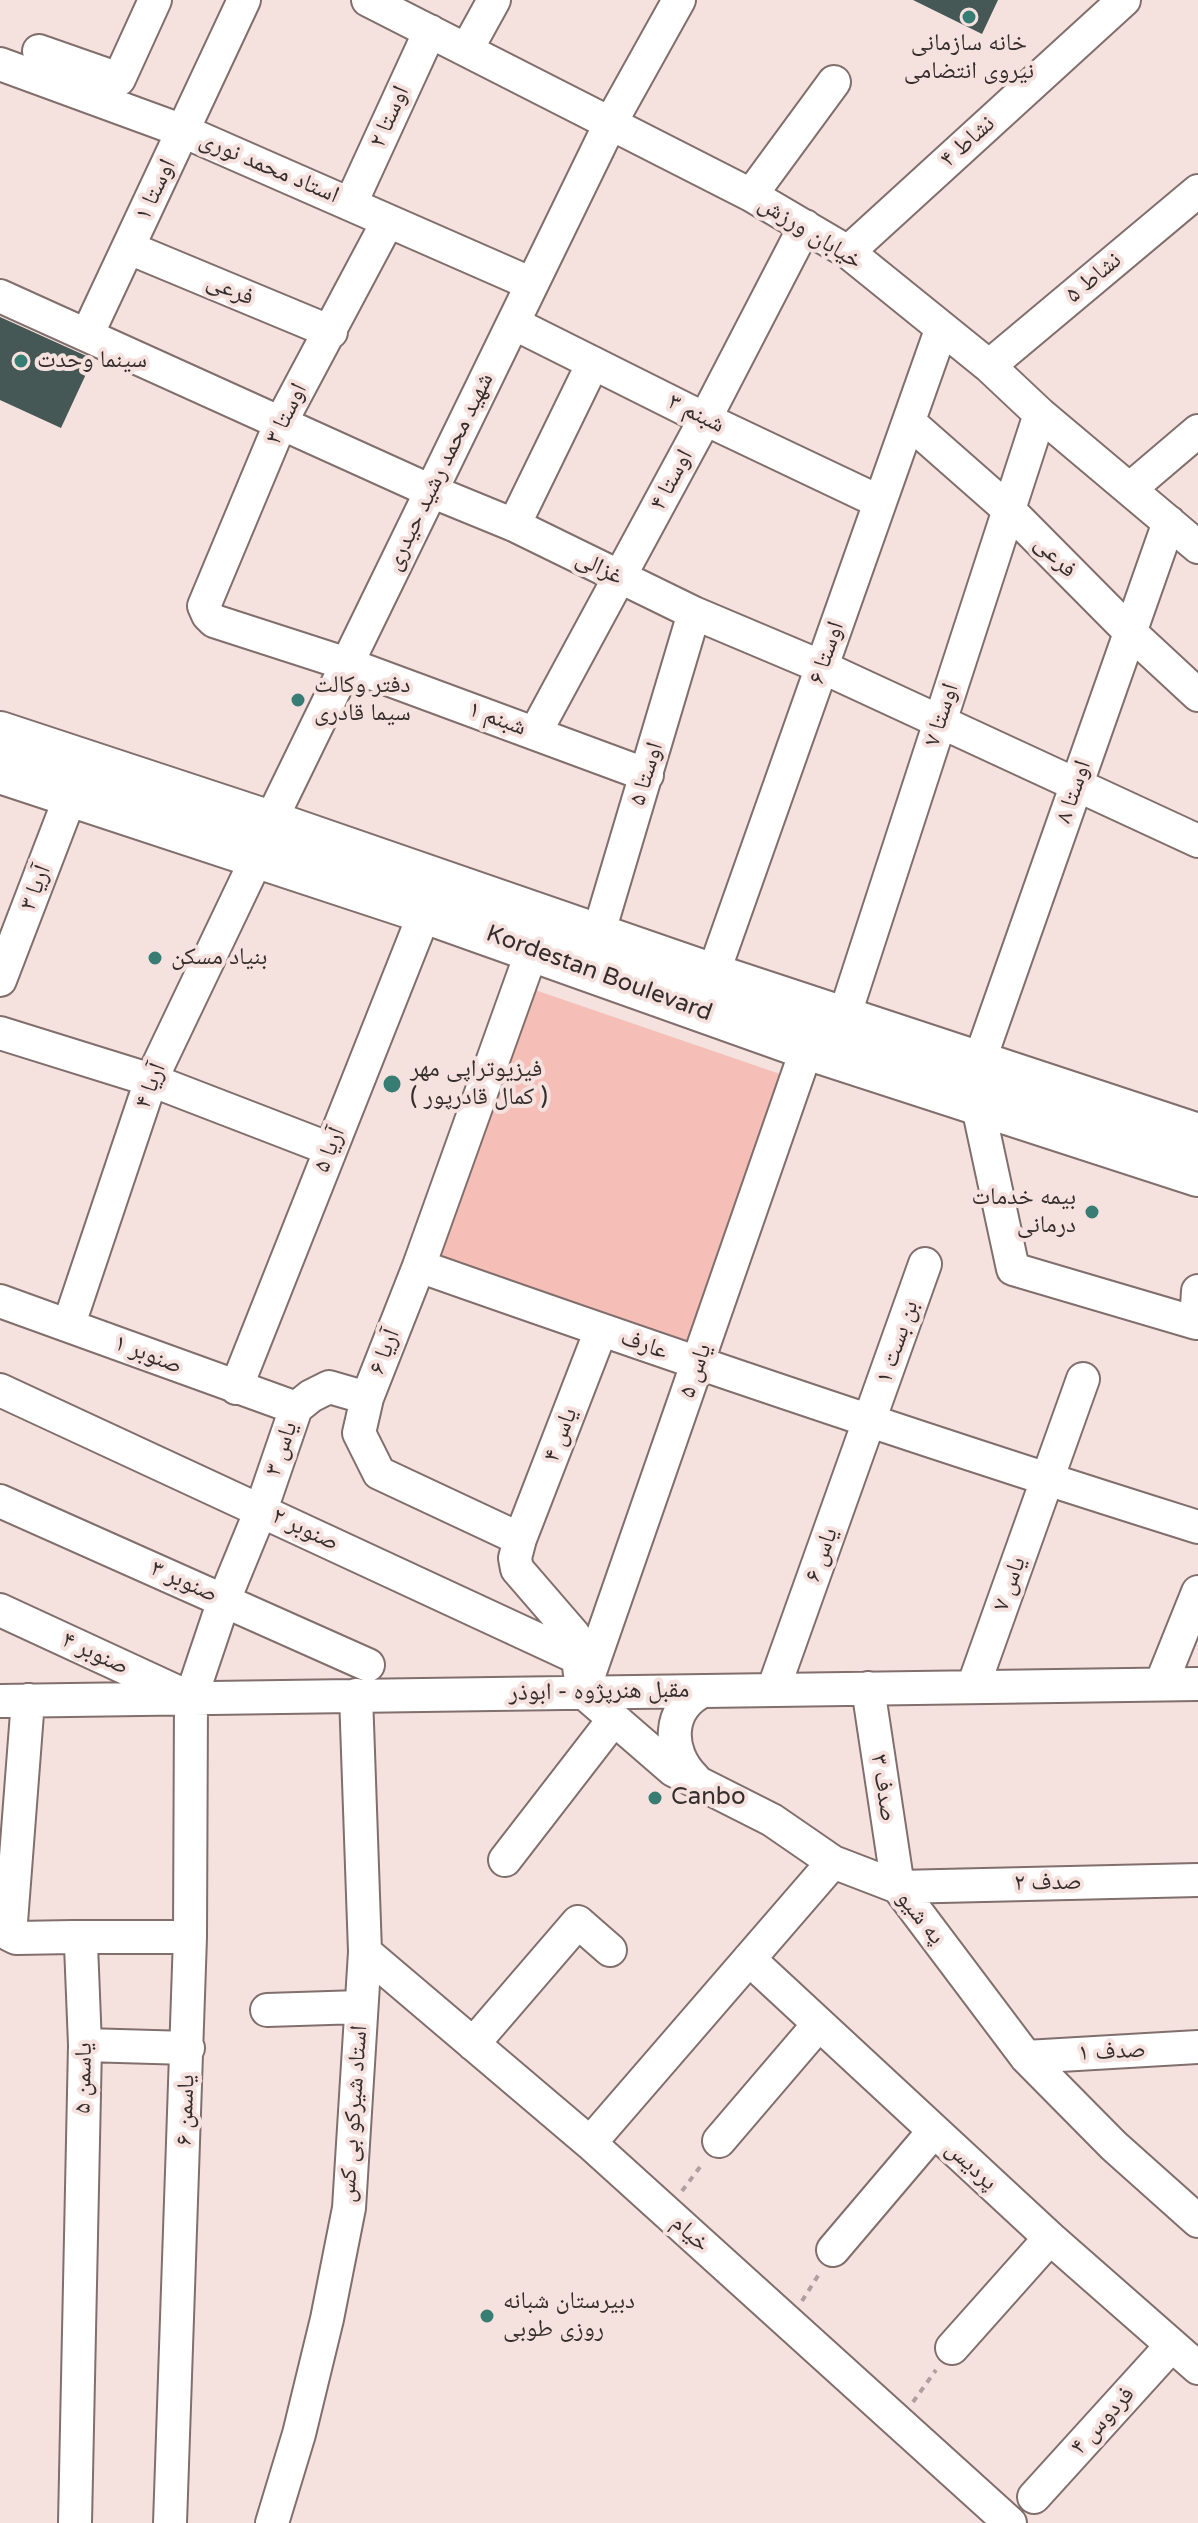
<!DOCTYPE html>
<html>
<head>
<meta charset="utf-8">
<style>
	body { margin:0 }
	canvas { display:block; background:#f5e1de }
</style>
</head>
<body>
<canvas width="1198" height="2523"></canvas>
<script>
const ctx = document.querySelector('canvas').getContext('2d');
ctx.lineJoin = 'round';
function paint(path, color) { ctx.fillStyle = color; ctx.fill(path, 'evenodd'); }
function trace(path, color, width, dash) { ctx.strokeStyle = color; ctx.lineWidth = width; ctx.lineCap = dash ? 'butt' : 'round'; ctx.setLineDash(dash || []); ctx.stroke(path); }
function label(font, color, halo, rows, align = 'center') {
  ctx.font = font + ' "Varela Round","Noto Naskh Arabic",sans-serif'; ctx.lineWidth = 8; ctx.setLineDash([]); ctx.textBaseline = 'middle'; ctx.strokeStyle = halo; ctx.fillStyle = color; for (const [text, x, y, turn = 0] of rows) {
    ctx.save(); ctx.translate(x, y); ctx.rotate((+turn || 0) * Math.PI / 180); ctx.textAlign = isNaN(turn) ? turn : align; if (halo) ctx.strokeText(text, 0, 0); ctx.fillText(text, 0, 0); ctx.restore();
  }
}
paint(new Path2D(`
	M535 990 786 1076 688 1347 437 1258Z`), '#f5bfb8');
paint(new Path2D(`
	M913 0H998L982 34Z
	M0 317 93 359 61 428 0 400Z`), '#465855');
const minor = new Path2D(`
	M368 0 751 195 848 252 989 366 1040 414 1198 547
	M467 49 494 0
	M39 51 119 79 155 0
	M0 64 183 131 532 284
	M751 195 834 82
	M351 203 430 31
	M388 221 281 422 204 606 208 615 214 621 347 664 647 775
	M129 248 331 332
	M848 252 1124 0
	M0 296 431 491 514 525 694 613 822 667 1198 841
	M513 323 705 419 880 502
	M87 335 244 0
	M989 366 1198 191
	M909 422 1009 510 1130 632 1198 695
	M1131 488 1198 431
	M514 525 593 363
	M535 733 705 419 805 226
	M270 822 611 122 679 0
	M598 935 694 613
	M532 951 419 1266 367 1398 359 1433 379 1473 520 1539 515 1558 517 1569 574 1635 578 1658
	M0 980 71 795
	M706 994 941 330
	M844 1017 1040 414
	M0 1033 151 1080 330 1149
	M979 1062 1169 522
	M977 1102 1013 1269 1196 1323 1198 1291
	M419 1266C677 1357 936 1445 1198 1527
	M0 1301 296 1408
	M69 1324 151 1080 257 858
	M236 1388 425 912
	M0 1390 578 1658 580 1674
	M0 1501 368 1665
	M520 1539 601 1330
	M0 1610 184 1695
	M1161 1684 1198 1592
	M973 1687 1083 1379
	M868 1688 898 1887 1198 1880
	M584 1689 807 1048
	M773 1690 925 1264
	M583 1692 673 1770 772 1820 833 1862 898 1887 1026 2057 1114 2146 1198 2221
	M28 1700 10 1935 16 1938 73 1937 81 1945 85 2045 75 2523
	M0 1701 1198 1684
	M694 1778C667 1752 667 1708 703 1691
	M505 1860 614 1719
	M73 1937H190
	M365 1952 590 2143 1010 2523
	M749 1959 1050 2238 1198 2368
	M267 2010 360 2007
	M473 2044 578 1922 610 1950
	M85 2045 188 2048
	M1026 2057 1198 2047
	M719 2141 819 2024
	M590 2143 833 1862
	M833 2250 934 2131
	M952 2348 1050 2238
	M1034 2497 1172 2345
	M170 2523 190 1937 191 1698 224 1600 261 1510 296 1408 311 1396 329 1387 367 1398
	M272 2523 299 2434 327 2319 349 2208 365 1952 356 1695`);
const major = new Path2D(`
	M0 733 270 822 713 975 1198 1135
	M0 772 425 912 807 1048 1198 1175`);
trace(minor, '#806f6c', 36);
trace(major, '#806f6c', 46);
trace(new Path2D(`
	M682 2191 703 2163
	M802 2301 821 2271
	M913 2402 936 2370`), '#af9f9d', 4, [6, 6]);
trace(minor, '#fff', 32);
trace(major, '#fff', 42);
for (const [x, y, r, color] of [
	[969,17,8,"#377d73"],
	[21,361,8,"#377d73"],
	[298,700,8,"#377d73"],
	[155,958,8,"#377d73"],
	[392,1084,10,"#377d73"],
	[1092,1212,8,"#377d73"],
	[655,1798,8,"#377d73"],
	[487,2316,8,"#377d73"]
]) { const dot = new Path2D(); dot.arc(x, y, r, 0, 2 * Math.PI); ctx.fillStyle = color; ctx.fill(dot); trace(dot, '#f5e1de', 3); }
label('24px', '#362e2d', '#f5e1de', [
	["خانه سازمانی",969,44,"center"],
	["نیروی انتضامی",969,72,"center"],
	["سینما وحدت",37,361],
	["دفتر وکالت",314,686],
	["سیما قادری",314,714],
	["بنیاد مسکن",171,958],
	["فیزیوتراپی مهر",410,1070],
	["( کمال قادرپور )",410,1098],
	["بیمه خدمات",1076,1198,"right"],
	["درمانی",1076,1226,"right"],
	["Canbo",671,1798],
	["دبیرستان شبانه",503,2302],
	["روزی طوبی",503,2330]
], 'left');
label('24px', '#362e2d', '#f5e1de', [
	["اوستا ۲",390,117,-66],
	["نشاط ۴",968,142,-42],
	["استاد محمد نوری",269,168,23],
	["اوستا ۱",156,190,-65],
	["خیابان ورزش",810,233,32],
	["نشاط ۵",1094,278,-40],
	["فرعی",230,290,23],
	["اوستا ۳",287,414,-64],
	["شبنم ۳",696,414,26],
	["شهید محمد رشید حیدری",440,472,-64],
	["اوستا ۴",672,480,-62],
	["فرعی",1055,557,45],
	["غزالی",599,568,26],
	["اوستا ۶",827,653,-71],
	["اوستا ۷",942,715,-72],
	["شبنم ۱",497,719,20],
	["اوستا ۵",647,774,-73],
	["اوستا ۸",1074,792,-71],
	["آریا ۳",36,888,-69],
	["Kordestan Boulevard",599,974,20],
	["آریا ۴",151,1086,-69],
	["آریا ۵",330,1150,-68],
	["بن بست ۱",898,1342,-71],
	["عارف",644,1345,19],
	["آریا ۶",385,1352,-69],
	["صنوبر ۱",148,1355,21],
	["یاس ۵",696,1371,-71],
	["یاس ۴",561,1435,-69],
	["یاس ۳",282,1449,-71],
	["صنوبر ۲",305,1530,25],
	["یاس ۶",822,1555,-70],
	["صنوبر ۳",184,1582,24],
	["یاس ۷",1010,1584,-70],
	["صنوبر ۴",95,1654,25],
	["مقبل هنرپژوه - ابوذر",599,1692,-1],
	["صدف ۳",883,1788,81],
	["صدف ۲",1048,1883,-1],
	["په شیو",920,1918,51],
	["صدف ۱",1112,2052,-3],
	["یاسمن ۵",84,2078,-89],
	["یاسمن ۶",186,2110,-88],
	["استاد شیرکو بی کس",354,2114,-86],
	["پردیس",971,2166,43],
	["خیام",690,2234,42],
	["فردوس ۴",1103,2421,-48]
]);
</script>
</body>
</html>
